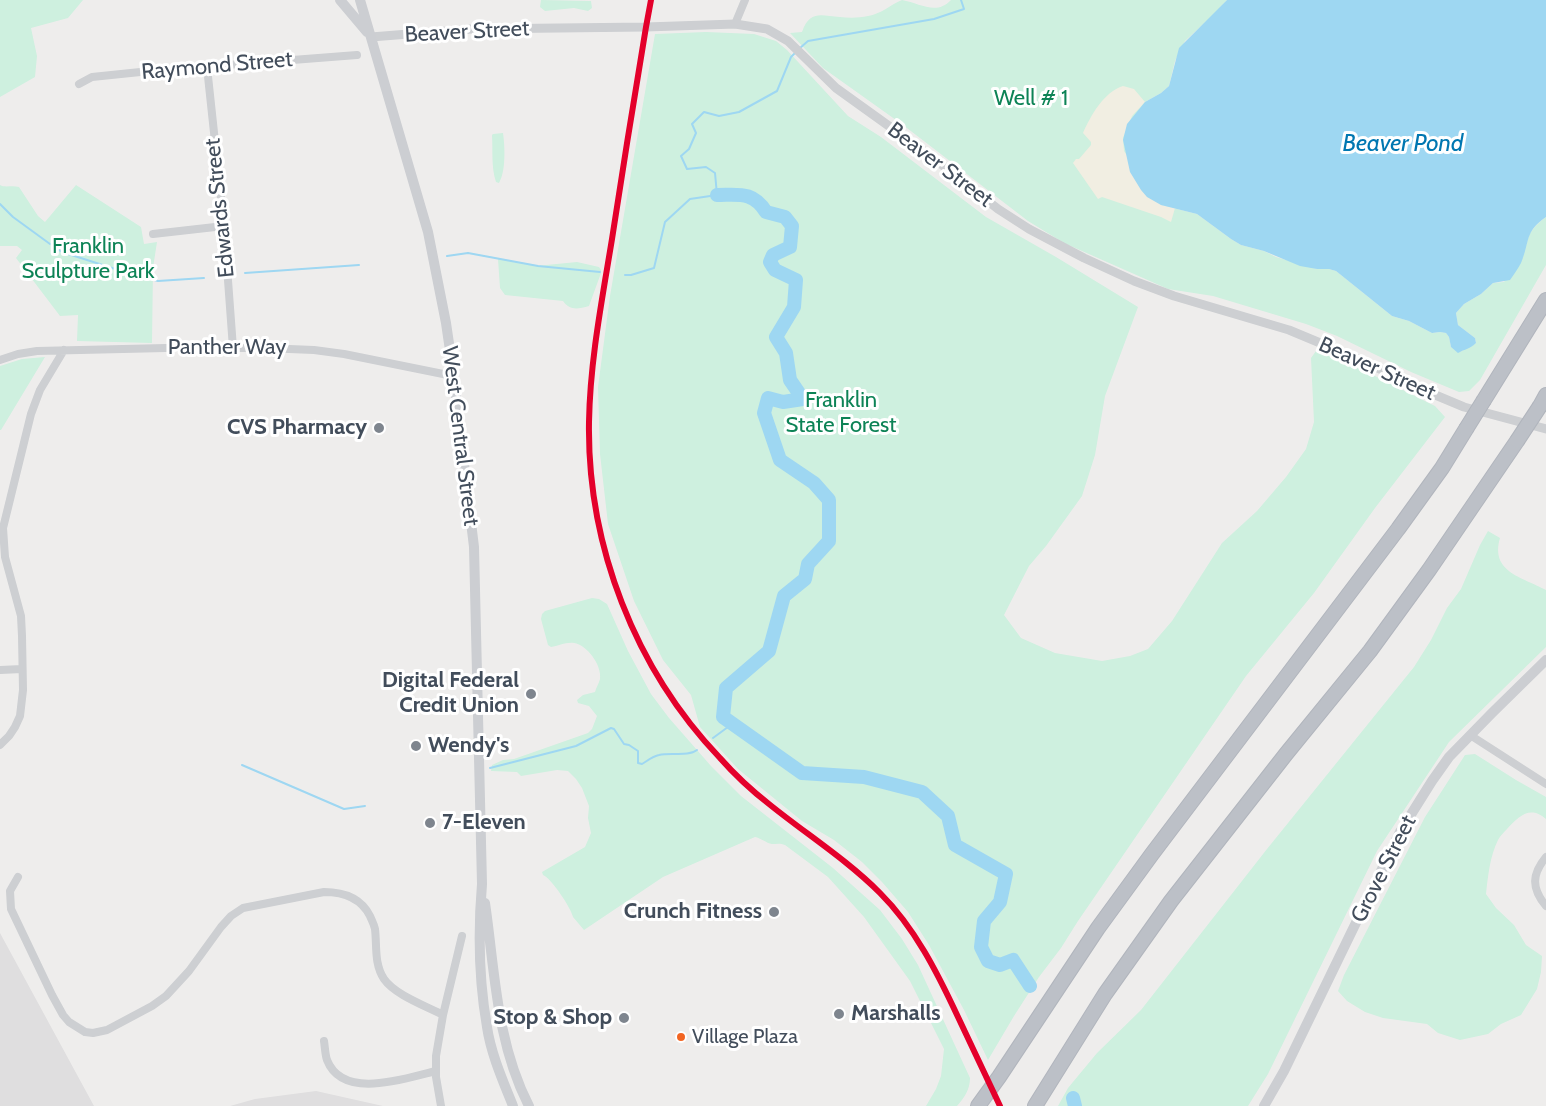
<!DOCTYPE html>
<html>
<head>
<meta charset="utf-8">
<style>
	body { margin:0 }
	canvas { display:block; background:#eeedec }
</style>
</head>
<body>
<canvas width="1546" height="1106"></canvas>
<script>
const ctx = document.querySelector('canvas').getContext('2d');
ctx.lineJoin = 'round';
function paint(path, color) { ctx.fillStyle = color; ctx.fill(path, 'evenodd'); }
function trace(path, color, width, dash) { ctx.strokeStyle = color; ctx.lineWidth = width; ctx.lineCap = dash ? 'butt' : 'round'; ctx.setLineDash(dash || []); ctx.stroke(path); }
function label(font, color, halo, rows, align = 'center') {
  ctx.font = font + ' Cabin,sans-serif'; ctx.lineWidth = 6; ctx.setLineDash([]); ctx.textBaseline = 'middle'; ctx.strokeStyle = halo; ctx.fillStyle = color; for (const [text, x, y, turn = 0] of rows) {
    ctx.save(); ctx.translate(x, y); ctx.rotate((+turn || 0) * Math.PI / 180); ctx.textAlign = isNaN(turn) ? turn : align; if (halo) ctx.strokeText(text, 0, 0); ctx.fillText(text, 0, 0); ctx.restore();
  }
}
paint(new Path2D(`
	M0 933 94 1106H0Z
	M316 1091 383 1106H230L255 1099Z`), '#dfdedf');
paint(new Path2D(`
	M0 0H83L68 18 31 28 37 56 35 77 0 97Z
	M541 0 591 1 592 8 588 11 574 8 545 11 540 7Z
	M902 0C920 3 936 16 951 0H1227L1213 15 1185 41 1175 61 1169 86 1161 93 1145 102 1161 205 1197 214 1231 239 1241 245 1264 251 1276 257 1317 269H1329L1336 271 1392 316 1409 321 1432 333 1440 332 1446 333 1449 337 1451 347 1460 352 1476 343 1475 338 1458 325 1456 313 1464 304 1481 294 1493 283 1504 282C1510 275 1519 267 1522 259 1530 237 1525 233 1546 217V265L1480 380 1469 391 1459 392 1411 372 1337 336 1306 324 1213 296 1168 289 1064 243 1028 221 903 125 837 78 823 68 790 33 802 32C810 9 822 16 840 17 849 18 859 18 868 16 881 14 890 5 902 0Z
	M706 32 754 34 776 41 787 50 848 116 881 137 986 217 1056 257 1138 307 1105 396 1095 455 1082 496 1046 546 1029 566 1004 615 1021 638 1055 653 1102 661 1130 656 1148 649 1172 621 1222 543 1257 511 1286 477 1306 449 1314 422 1311 358 1316 351H1325L1435 406 1445 417 1375 508 1314 593 1246 676 1078 921 1061 948 1039 977 1014 1016 988 1060 964 1010 929 945 908 912 882 882 862 862 834 840 802 821 738 769 700 727 691 695 663 660 634 601 608 524 600 454 598 387 610 296 655 34Z
	M503 133C505 147 506 171 499 183L496 182C491 167 493 151 492 135L493 134Z
	M0 185C5 188 12 185 19 187L38 216 45 222 76 185 141 227 144 244 157 242 153 268 152 343 77 341 78 315 60 316 16 258 22 250 17 246H0Z
	M498 259 536 266 577 262 599 267 601 270V273L589 306C578 309 570 311 563 301L505 295 500 288Z
	M45 357 1 430H0V366L22 359Z
	M1488 531 1500 538C1490 572 1522 577 1546 590V647L1449 742 1377 851 1268 1074 1248 1106H1058L1068 1088 1097 1053 1141 1010 1267 849 1414 667 1431 640 1447 608 1461 589 1480 545Z
	M592 598 599 599 607 604 628 651 651 694 669 718 711 766 741 796 833 868 880 910 902 939 918 965 970 1078C970 1090 964 1098 957 1106H926L936 1089 941 1076 944 1049 910 981 864 917 828 877 785 845C780 843 777 844 772 844 766 843 761 838 755 837L663 877 584 930 573 917C571 908 552 879 543 875L542 872 585 847 591 833 588 818 589 806 582 788 576 779 568 771 557 770 521 776 517 772 491 771 492 765 503 760 514 759 588 733 592 729 597 716 589 706 578 703 577 700 583 695 595 692C596 688 599 683 600 679 602 665 587 645 574 643 566 642 558 646 551 647L548 645 541 619 542 614 545 611Z
	M1475 754 1516 780 1546 797V819C1530 805 1519 816 1507 829 1504 832 1500 836 1498 840 1490 856 1488 876 1486 894L1496 908 1514 925 1526 945 1542 956 1541 972 1537 989 1521 1015 1501 1024 1488 1034 1460 1040 1438 1033 1427 1024 1383 1018 1365 1012 1347 1001 1338 991 1344 975 1425 817 1465 755Z`), '#cef0df');
paint(new Path2D(`
	M1123 86 1134 89 1145 102 1132 116 1123 138 1124 151 1161 205 1175 208 1171 222 1161 217 1102 197 1098 199 1073 163 1076 159H1079L1091 145V142L1083 133C1091 115 1104 92 1123 86Z`), '#f1eee2');
paint(new Path2D(`
	M1227 0H1546V217C1524 232 1530 242 1521 263 1518 269 1514 274 1510 280L1493 283 1481 294 1464 304 1456 313 1458 325 1475 338 1476 343C1470 349 1465 349 1458 353L1451 347 1449 337 1446 333 1440 332 1432 333 1409 321 1392 316 1336 271 1329 269H1317L1300 266 1264 251 1241 245 1231 239 1197 214 1161 205 1147 197 1141 190 1130 172 1123 140 1127 124 1145 102 1161 93 1169 86 1179 48Z`), '#9ed7f2');
trace(new Path2D(`
	M800 48 808 41 934 19 964 9 961 0
	M0 204 13 217 50 244
	M54 247 62 252 134 275
	M447 256 468 253 538 266 600 272
	M245 273 359 265
	M625 275H631L654 268 665 222 690 199 717 195 715 173 706 167 687 169 681 156 689 149 696 133 692 124 704 112 719 116 739 112 777 91 791 57 796 52
	M147 278 158 281 204 278
	M713 738 732 724
	M242 765 344 809 365 806
	M490 768 576 746 611 728 614 729 624 744 629 745 638 751V763L642 764C647 761 653 756 659 755 671 752 688 757 697 750`), '#9ed7f2', 2);
trace(new Path2D(`
	M717 195C739 195 753 191 766 212L785 217 792 226 790 247 773 255 770 262 775 270 796 280 794 307 776 337 786 353 790 380 803 399 783 402 768 398 764 413 780 460 814 483 829 500V541L808 564 805 579 784 596 769 651 726 688 723 717 802 773 864 777 922 792 948 816 955 845 1006 874 1000 902 984 921 981 947 988 961 1000 965 1013 960 1030 986
	M1073 1098 1075 1106`), '#9ed7f2', 14);
const motorway = new Path2D(`
	M1484 400 1546 300
	M1540 406 1546 395
	M978 1106 999 1077 1098 928 1152 854 1398 529 1442 468 1466 429
	M1035 1106 1105 994 1171 901 1286 754 1370 651 1429 570 1517 441`);
trace(motorway, '#b1b5bd', 16);
trace(new Path2D(`
	M735 24 745 0
	M207 67 224 226 233 348
	M79 84 92 77 150 71 357 55
	M153 234 224 226
	M0 360 18 354 37 351 166 348H264L314 350 344 354 453 376
	M0 670 22 669
	M1470 735 1546 784
	M0 745 9 736 15 727 20 716 23 690 22 636 21 616 5 557 3 528 31 414 40 390 64 350
	M1546 857C1532 874 1531 888 1546 906
	M18 877 10 891 11 909 52 995 63 1015 69 1022 85 1032 93 1033 107 1030 152 1006 166 996 189 971 221 927 231 916 243 908 324 892C343 892 361 898 370 916 372 921 374 924 375 929 377 946 374 964 384 979 395 995 426 1006 443 1015
	M324 1041C325 1047 325 1054 327 1060 343 1101 406 1078 436 1071
	M441 1106 436 1077V1056L443 1015 462 936`), '#cdcfd2', 8);
trace(new Path2D(`
	M371 37 472 29 646 27 735 24 767 29 788 41 836 88 932 157 998 209 1029 229 1084 258 1134 281 1174 296 1289 330 1361 360 1421 389 1464 407 1546 429`), '#cdcfd2', 9);
trace(new Path2D(`
	M340 0 367 32
	M360 0 428 232 446 323 452 364 474 547 482 884C478 931 479 981 487 1027 491 1054 503 1081 513 1106
	M485 903C495 971 496 1042 529 1106
	M1264 1106 1284 1071 1400 832 1432 781 1449 757 1492 713 1546 660`), '#ccced2', 10);
trace(motorway, '#bcc0c7', 14);
const motorwayBridge = new Path2D(`
	M1466 429 1484 400
	M1517 441 1540 406`);
trace(motorwayBridge, '#b1b5bd', 16, []);
trace(motorwayBridge, '#bcc0c7', 14);
trace(new Path2D(`
	M651 0 646 27C634 98 623 168 612 239 602 300 590 361 589 422 587 545 635 669 720 758 735 775 751 790 769 804 806 834 846 859 880 893 915 928 937 972 958 1017 972 1047 986 1076 1000 1106`), '#e4002b', 6);
for (const [x, y, r, color] of [
	[379,428,6,"#7e858e"],
	[531,694,6,"#7e858e"],
	[416,746,6,"#7e858e"],
	[430,823,6,"#7e858e"],
	[774,912,6,"#7e858e"],
	[839,1014,6,"#7e858e"],
	[624,1018,6,"#7e858e"],
	[681,1037,5,"#f26522"]
]) { const dot = new Path2D(); dot.arc(x, y, r, 0, 2 * Math.PI); ctx.fillStyle = color; ctx.fill(dot); trace(dot, '#fff', 2); }
label('20px', '#424d5b', '#fff', [
	["Village Plaza",692,1037]
], 'left');
label('22px', '#424d5b', '#fff', [
	["Beaver Street",467,32,-3],
	["Raymond Street",217,66,-5],
	["Beaver Street",940,165,37],
	["Edwards Street",220,208,-96],
	["Panther Way",227,348],
	["Beaver Street",1377,369,24],
	["West Central Street",460,436,83],
	["Grove Street",1384,869,-63]
]);
label('22px', '#0d8356', '#fff', [
	["Well # 1",1031,99],
	["Franklin",88,247],
	["Sculpture Park",88,272],
	["Franklin",841,401],
	["State Forest",841,426]
]);
label('bold 22px', '#424d5b', '#fff', [
	["CVS Pharmacy",367,428],
	["Digital Federal",519,681],
	["Credit Union",519,706],
	["Wendy's",428,746,"left"],
	["7-Eleven",442,823,"left"],
	["Crunch Fitness",762,912],
	["Marshalls",851,1014,"left"],
	["Stop & Shop",612,1018]
], 'right');
label('italic 24px', '#0077b1', '#fff', [
	["Beaver Pond",1403,144]
]);
</script>
</body>
</html>
